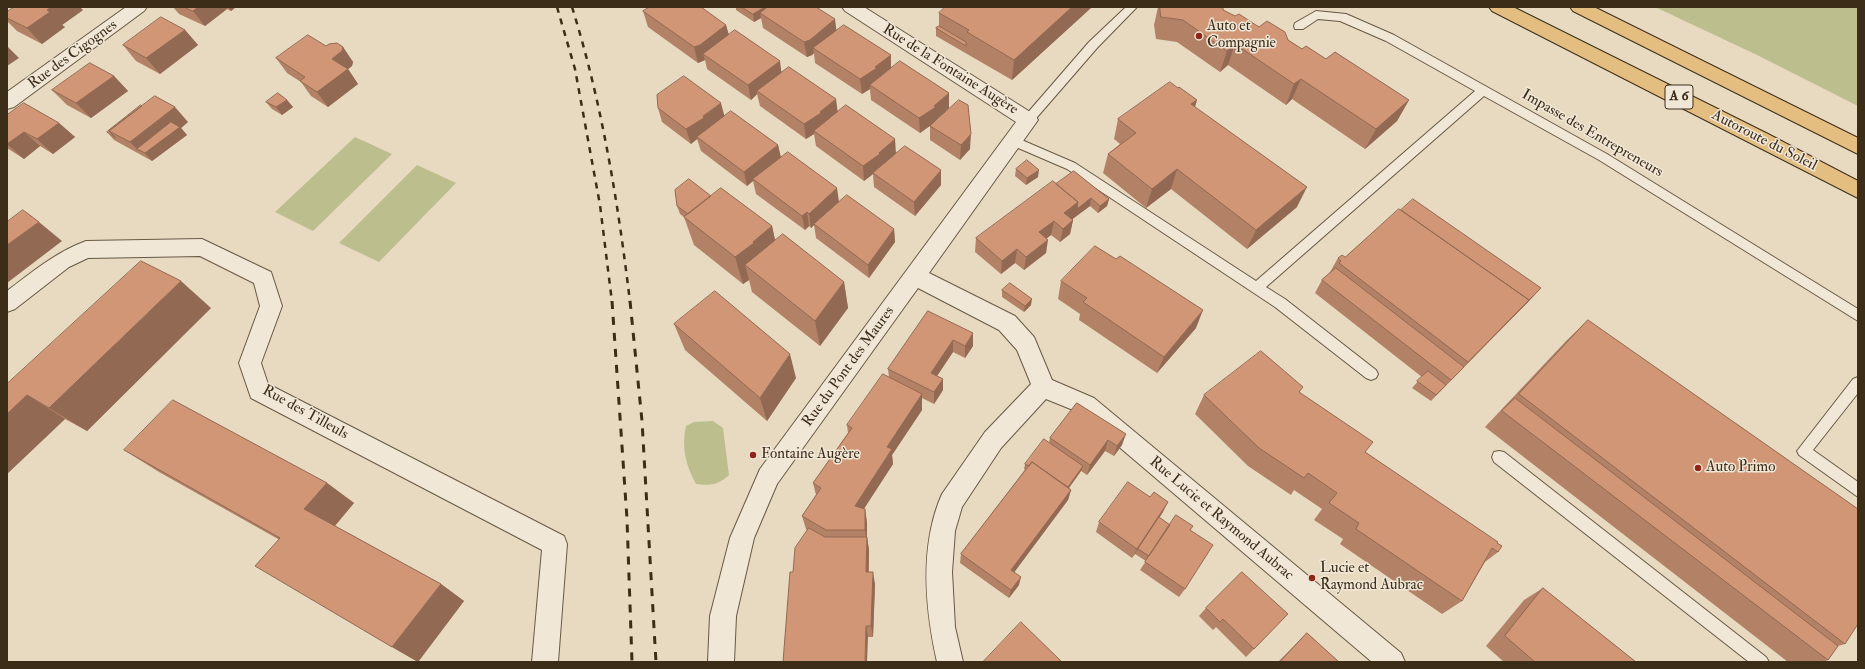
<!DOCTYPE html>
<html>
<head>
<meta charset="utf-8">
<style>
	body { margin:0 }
	#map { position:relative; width:1865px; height:669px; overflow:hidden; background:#e8dac1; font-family:"IM FELL Double Pica",serif }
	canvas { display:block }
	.frame { position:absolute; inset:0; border:8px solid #3c2d19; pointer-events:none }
</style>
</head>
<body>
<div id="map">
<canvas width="1865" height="669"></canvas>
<div class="frame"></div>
</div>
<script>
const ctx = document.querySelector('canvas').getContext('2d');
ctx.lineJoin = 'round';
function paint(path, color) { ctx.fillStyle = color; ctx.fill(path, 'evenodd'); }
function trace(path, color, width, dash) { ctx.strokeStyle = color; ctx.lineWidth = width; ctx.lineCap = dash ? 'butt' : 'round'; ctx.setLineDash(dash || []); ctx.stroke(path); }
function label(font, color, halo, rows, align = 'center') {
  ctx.font = font + ' "IM FELL Double Pica",serif'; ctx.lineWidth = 3; ctx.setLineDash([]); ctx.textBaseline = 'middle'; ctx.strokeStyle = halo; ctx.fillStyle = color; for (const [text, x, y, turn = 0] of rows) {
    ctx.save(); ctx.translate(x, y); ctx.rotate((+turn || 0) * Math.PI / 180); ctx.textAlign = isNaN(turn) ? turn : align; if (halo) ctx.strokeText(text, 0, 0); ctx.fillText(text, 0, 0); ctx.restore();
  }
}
paint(new Path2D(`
	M1655 7 1858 8V106L1757 55Z
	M355 137 392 154 313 231 275 212Z
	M417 165 456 183 379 262 339 243Z
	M713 421 723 428 729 475C718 485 710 486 696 484 686 466 681 447 686 426L694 422Z`), '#bcbe8e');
const lane = new Path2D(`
	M1126 7H1137L1097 48 1032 123H1024L1022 120 1024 117 1089 42Z
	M1316 11 1346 14 1394 35 1607 154 1858 309V321L1599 160 1484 96 1266 287 1285 299 1376 370 1378 374 1376 378 1371 380 1366 378 1275 307 1067 169 1009 144 1007 141 1009 138H1017L1075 163 1256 281 1475 91 1386 41 1340 21 1318 19 1303 29H1295L1294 26 1295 23Z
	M1858 377V393L1813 450 1858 482V497L1799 455 1797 451 1853 379Z
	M1499 451 1504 452 1766 657 1769 662H1749L1494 462 1492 457 1494 452Z`);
const street = new Path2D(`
	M126 7H147L144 11 14 107 7 109V92Z
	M842 7H864L1035 115 1038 120 929 273 1015 316 1034 337 1052 380 1094 398 1401 653 1405 662H1372L1078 412 1046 399 1001 448 962 507 955 531 952 572 955 627 963 662H937C925 608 919 546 942 494L985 432 1031 384 1017 350 999 330 918 288 777 484 754 538 736 616 734 662H708L710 616 730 538 760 469 1016 122 845 11Z
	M202 239 271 272 282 306 261 363 268 384 564 536 567 544 558 662H532L542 550 251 398 239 363 260 306 254 283 200 256 88 258 69 267 15 309 7 312V291C32 272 56 252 86 241Z`);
const highway = new Path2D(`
	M1489 7H1513L1768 134 1858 181V198L1492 11Z
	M1570 7H1594L1858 138V154L1573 11Z`);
trace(lane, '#675843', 2);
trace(street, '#675843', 2);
trace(highway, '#3c2d19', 2);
paint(lane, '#f0e7d7');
paint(street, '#f0e7d7');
paint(highway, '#e4bd80');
trace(new Path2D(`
	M557 7 575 69 600 205 612 302
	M572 7C602 103 618 202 630 302`), '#3c2d19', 2.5, [6, 6]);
trace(new Path2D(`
	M612 301 627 519 632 662
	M630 301 642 421 656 662`), '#3c2d19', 3, [8, 8]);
paint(new Path2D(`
	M173 7H236L231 11 227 9 205 26 179 14Z
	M736 7H816L836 31 891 55V68L949 108 935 121 970 149 960 160 930 140V126L920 133 871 100 870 89 862 94 815 63 814 53 812 55 807 57 763 28 761 18 754 22 736 10Z
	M1092 7 1012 80 936 36V28L939 26V13Z
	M1158 7H1223V10L1235 16 1288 40 1302 49 1326 59 1409 100 1397 121 1365 149 1292 99 1286 105 1228 65 1220 72 1177 42 1156 39 1154 25Z
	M83 10 62 25 65 27 42 44 17 31 7 21V12Z
	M643 11 726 25 729 35 896 154 941 185 915 216 874 187 873 174 864 181 816 146 814 134 806 139 760 106 757 94 751 100 707 69 705 60 698 63 648 27Z
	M185 30 198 45 160 74 136 61 123 45Z
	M326 46 343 47 353 62 352 66 348 69 358 84 328 107 311 96 301 82 287 73 276 58Z
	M114 76 128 91 91 118 67 105 52 90Z
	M1178 88 1197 100 1195 107 1297 207 1247 249 1171 189 1146 208 1103 173 1108 154 1120 144 1114 139 1118 119Z
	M287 100 293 107 282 115 272 109 266 102Z
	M658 108 724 116 778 145 781 157 839 202 827 213 894 229 895 242 869 278 816 238 814 225 811 228 809 226 805 230 756 194 753 181 747 186 701 151 697 139 691 144 662 122Z
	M7 115 59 123 75 137 53 154 40 146 24 159 7 148Z
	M188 122 181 128 187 135 152 161 114 140 107 132Z
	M1016 169 1038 177 1026 185 1015 176Z
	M1056 184 1109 199 1107 206 1098 213 1090 206 1072 219 1073 220 1070 234 1060 242 1051 235 1047 238 1046 253 1024 270 1015 263 1001 274 975 252 976 238Z
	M711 196 772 226 775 240 844 282 848 308 820 346 752 292 749 280 743 284 694 245 684 217 680 214 677 206Z
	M1345 257 1541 288 1529 301 1431 401 1412 388 1422 377 1315 293 1322 280 1329 274 1338 258Z
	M1061 281 1196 328 1157 373 1079 320 1080 314 1058 299Z
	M1002 290 1031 305 1024 312 1002 297Z
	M211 308 87 431 65 419 7 474V384Z
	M928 311 973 346 965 358 953 352 937 376 943 379V390L934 404 922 398V410L892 455 893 464 864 509H865L867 523V537L869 550V572L875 584 873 637H868L793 572 807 530 806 529 802 516 816 495 813 483 848 433 847 425 889 377 888 369Z
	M1588 320 1845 644 1838 646 1828 660 1823 662H1788L1485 427 1566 341Z
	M674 324 796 378 767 421 685 350Z
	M1299 393 1365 452 1497 543 1498 552 1485 562 1462 601 1442 614 1340 544 1343 539 1314 520 1322 509 1294 490 1291 495 1248 466 1195 414 1204 395Z
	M1077 403 1122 445 1114 456 1105 451 1087 475 1081 471 1069 488 1071 490 1068 500 1014 572 1019 585 1009 598 960 563 961 554 1025 470 1024 469 1025 464 1049 443 1050 438Z
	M124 450 327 483 354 503 335 526 441 584 464 601 418 662 392 647 278 539 159 472Z
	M1163 512 1159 518 1170 525 1190 530 1185 589 1179 597 1140 570 1146 561 1135 554 1132 558 1096 532 1099 522Z
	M1242 572 1254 649 1246 657 1216 627 1213 630 1199 616 1206 608Z
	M1543 588 1636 662H1504L1486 646 1524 600Z
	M1307 633 1339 662H1278Z`), '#b38165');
paint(new Path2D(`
	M51 7H80L83 10 62 25 65 27 42 44 27 28 47 10Z
	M198 7H225L227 9 205 26 193 11Z
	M228 7H236L231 11Z
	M765 7H775L760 13 761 18 754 22 753 14Z
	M1072 7H1092L1012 80 1014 60Z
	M835 19 837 35 813 48 814 53 812 55 807 57 804 42Z
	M726 25 730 40 703 54 705 60 698 63 694 47Z
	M185 30 198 45 160 74 146 58Z
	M1235 44 1228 65 1220 72 1227 51Z
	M7 46 19 58 7 66Z
	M343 47 353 62 352 66 348 69 358 84 328 107 317 92 332 59Z
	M891 55V70L870 85V89L862 94 860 79Z
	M780 61 782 76 757 91V94L751 100 748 85Z
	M114 76 128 91 91 118 76 103Z
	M1301 79 1292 99 1286 105 1294 84Z
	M949 93V108L936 120 935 122 920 133 919 118Z
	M836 99 838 114 814 131V134L806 139 804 124Z
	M287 100 293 107 282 115 276 107Z
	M1197 100 1190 121 1191 104Z
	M1409 100 1397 121 1365 149 1376 129Z
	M721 103 725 118 697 137V139L691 144 686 129Z
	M175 107 188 122 181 128 187 135 152 161 145 153 137 149 130 142Z
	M59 123 75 137 53 154 37 139Z
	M24 132 40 146 24 159 7 144Z
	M971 134 970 149 960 160 961 145Z
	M895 139 896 154 873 173V174L864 181 863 166Z
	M778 145 781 159 753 179V181L747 186 744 172Z
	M1177 169 1171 189 1146 208 1152 189Z
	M941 170V185L915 216 914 202Z
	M1039 170 1038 177 1026 185 1027 178Z
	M1307 187 1297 207 1247 249 1256 230Z
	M837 188 839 202 811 228 809 214Z
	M1091 198 1090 206 1062 227 1064 213 1078 202Z
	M1109 199 1107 206 1098 213 1100 206Z
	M807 212 809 226 805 230 802 216Z
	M1073 220 1070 234 1060 242 1063 229Z
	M1054 221 1051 235 1037 246 1039 232Z
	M39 222 62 241 7 283V245Z
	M772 226 778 254 745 265 749 280 743 284 735 257Z
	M894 229 895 242 869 278 868 265Z
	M1048 240 1046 253 1024 270 1026 257Z
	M1017 249 1015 263 1001 274 1002 261Z
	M181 281 211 308 87 431 49 408Z
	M844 282 848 308 820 346 815 321Z
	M1541 288 1529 301 1440 391 1468 362 1529 300Z
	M1032 299 1031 305 1024 312 1025 306Z
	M1203 310 1196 328 1157 373 1164 357Z
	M973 333V346L965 358V346Z
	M953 340V352L931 385V373Z
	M790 354 796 378 767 421 760 398Z
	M943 379V390L934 404V392Z
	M922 394V410L892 455 893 464 857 519 855 506 887 447Z
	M27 395 65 419 7 474V414Z
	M1126 434 1122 445 1114 456 1117 446Z
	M1108 440 1105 451 1087 475 1090 465Z
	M1083 466 1081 471 1063 496 1065 491Z
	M327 483 354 503 332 529 304 509Z
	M1071 490 1068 500 1010 578 1011 570Z
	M1168 502 1163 512 1138 549 1132 558 1137 549Z
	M865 509 867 523V543L865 530Z
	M867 537 869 550 868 584 866 572Z
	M873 572 875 584 873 637 871 626Z
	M1021 577 1019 585 1009 598 1011 590Z
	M441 584 464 601 418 662 392 647Z
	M866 626 868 637 867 662H865Z`), '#926953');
const building = new Path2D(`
	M14 7H51L47 10 50 12 27 28 7 18V12Z
	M184 7H198L193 11Z
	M650 7H701L726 25 700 45 694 47 643 11Z
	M742 7H765L753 14Z
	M768 7H816L835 19 810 40 804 42 760 13Z
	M945 7H1072L1014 60 967 32 969 30 939 13Z
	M1160 7H1223V10L1235 16 1239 14 1259 27 1267 21 1285 32 1288 40 1302 49 1306 46 1326 59 1335 52 1409 100 1376 129 1301 79 1294 84 1235 44 1227 51 1183 20 1161 17Z
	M161 17 185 30 146 58 123 45Z
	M844 25 891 55 875 67 877 68 860 79 813 48Z
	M939 26 966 42V46L936 28Z
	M735 30 780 61 748 85 703 54Z
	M308 35 326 46 329 44 337 43 343 47 342 51 332 59 348 69 317 92 300 81 305 77 276 58Z
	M900 61 949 93 934 106 936 107 919 118 870 85Z
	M90 63 114 76 76 103 52 90Z
	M789 67 836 99 820 112 821 113 804 124 757 91Z
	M684 76 721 103 703 116 704 118 686 129 658 108 657 95Z
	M1170 82 1178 88 1179 87 1197 100 1191 104 1307 187 1256 230 1177 169 1152 189 1108 154 1136 133 1118 119Z
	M278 93 287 100 276 107 266 102Z
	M155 96 175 107 130 142 109 131Z
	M959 100 968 105 971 134 961 145 930 126Z
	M24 103 59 123 37 139 24 132 7 144V115Z
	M141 105 142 106 109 131 116 138 107 132Z
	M846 105 895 139 879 153 880 154 863 166 814 131Z
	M731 111 778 145 744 172 697 137Z
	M171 122 180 127 145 153 137 149Z
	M905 146 941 170 914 202 873 173Z
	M788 152 837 188 809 214 807 212 802 216 753 179Z
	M1027 160 1039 170 1027 178 1016 169Z
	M1074 171 1109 199 1100 206 1091 198 1077 209 1078 202 1056 184Z
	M689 179 711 196 688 214 677 206 675 190Z
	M1053 181 1078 202 1064 213 1073 220 1063 229 1054 221 1039 232 1048 240 1026 257 1017 249 1002 261 976 238Z
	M721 188 772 226 753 242 754 243 735 257 684 217Z
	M847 195 894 229 868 265 814 224Z
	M1413 199 1541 288 1524 305 1529 300 1401 210Z
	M1399 209 1529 300 1468 362 1339 263 1341 261 1338 258 1342 255 1345 257Z
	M23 210 39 222 7 245V222Z
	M783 234 844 282 815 321 745 265Z
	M1095 246 1116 259 1120 256 1203 310 1164 357 1083 302 1087 298 1061 281Z
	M141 261 181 281 49 408 27 395 7 414V384Z
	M1336 268 1464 367 1451 380 1322 280Z
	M1010 283 1032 299 1025 306 1002 290Z
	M715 291 790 354 760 398 674 324Z
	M928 311 973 333 965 346 953 340 931 373 943 379 934 392 888 369Z
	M1588 320 1858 509V624L1845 644 1519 394Z
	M1261 351 1303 387 1299 392 1373 442 1365 452 1498 542 1497 543 1502 546 1498 552 1492 548 1462 601 1356 529 1359 523 1329 503 1337 493 1308 473 1304 478 1259 448 1204 395Z
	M1428 371 1446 385 1436 395 1417 381Z
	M883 374 922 394 887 447 892 449 855 506 865 509V530H826L802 516 821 488 813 483 852 428 847 425Z
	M1515 398 1838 646 1828 660 1502 411Z
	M173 400 327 483 304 509 441 584 392 647 255 566 280 538 124 450Z
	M1077 403 1126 434 1117 446 1108 440 1090 465 1050 438Z
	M1044 439 1083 466 1068 487 1032 462 1029 466 1025 464Z
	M1032 462 1071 490 1011 570 1021 577 1011 590 961 554Z
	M1128 482 1150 497 1154 492 1168 502 1137 549 1099 522Z
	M1176 515 1193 526 1190 530 1213 545 1185 589 1145 562Z
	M1159 517 1170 525 1149 556 1138 549Z
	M809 528 825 537H867L866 572H873L871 626H866L865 662H783L790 572H793L795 548Z
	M1242 572 1288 614 1254 649 1223 619 1220 622 1206 608Z
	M1543 588 1636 662H1535L1505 636Z
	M1021 622 1062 662H983Z
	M1307 633 1339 662H1280Z`);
paint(building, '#d09676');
trace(building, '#926953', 1);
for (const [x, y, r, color] of [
	[1199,36,4,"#8f2418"],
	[753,455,4,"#8f2418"],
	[1698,468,4,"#8f2418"],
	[1312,578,4,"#8f2418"]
]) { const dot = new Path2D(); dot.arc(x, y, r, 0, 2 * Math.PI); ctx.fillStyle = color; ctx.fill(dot); trace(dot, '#f0e7d7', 1.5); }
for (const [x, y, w] of [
	[1679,97,28]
]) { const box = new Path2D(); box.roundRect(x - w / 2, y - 12, w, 24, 3); ctx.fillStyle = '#f0e7d7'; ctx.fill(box); trace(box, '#3c2d19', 1); }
label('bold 14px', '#3c2d19', null, [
	["A 6",1679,97]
]);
label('15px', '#3c2d19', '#f0e7d7', [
	["Auto et",1207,27],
	["Compagnie",1207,44],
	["Fontaine Augère",761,455],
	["Auto Primo",1706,468],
	["Lucie et",1320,569],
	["Raymond Aubrac",1320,586]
], 'left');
label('15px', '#3c2d19', '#f0e7d7', [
	["Rue des Cigognes",73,55,-36],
	["Rue de la Fontaine Augère",950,70,32],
	["Impasse des Entrepreneurs",1592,134,30],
	["Autoroute du Soleil",1764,141,27],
	["Rue du Pont des Maures",849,367,-54],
	["Rue des Tilleuls",305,413,29],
	["Rue Lucie et Raymond Aubrac",1221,519,40]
]);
</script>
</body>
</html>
